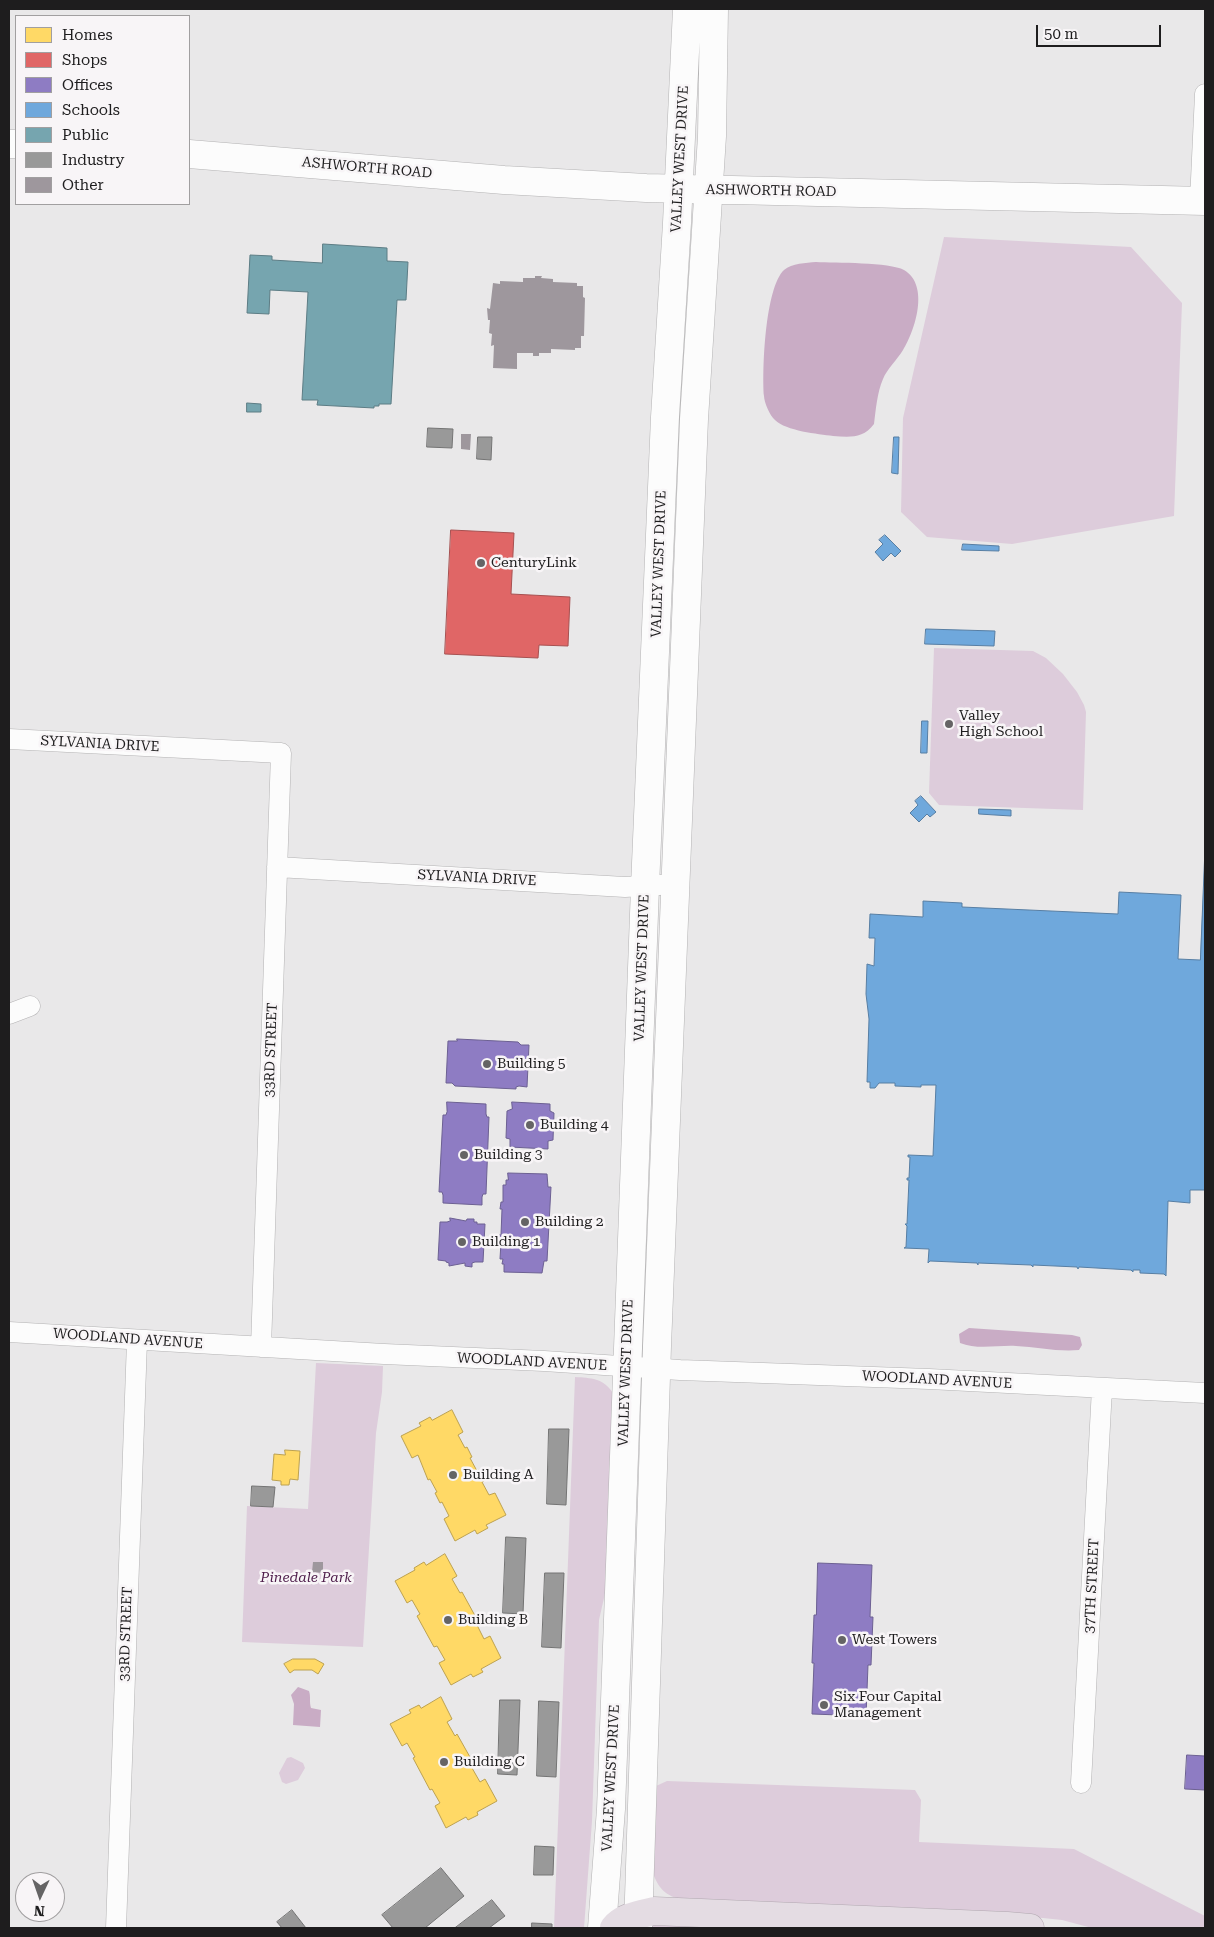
<!DOCTYPE html>
<html>
<head>
<meta charset="utf-8">
<style>
	body { margin:0 }
	#map { position:relative; width:1214px; height:1937px; overflow:hidden; background:#e9e8e9; font-family:"Roboto Serif",serif }
	canvas { display:block }
	.frame { position:absolute; inset:0; border:10px solid #1e1d1e; pointer-events:none }
	.legend { position:absolute; left:15px; top:15px; width:175px; height:190px; box-sizing:border-box; background:#f8f5f7; border:1px solid #a19fa0; margin:0; padding:6px 9px; list-style:none; font-size:15px; color:#1e1d1e }
	.legend li { display:flex; align-items:center; gap:10px; height:25px }
	.legend b { width:25px; border:1px solid #a19fa0 }
	.north { position:absolute; left:15px; top:1872px; width:50px; height:50px; box-sizing:border-box; background:#f8f5f7; border:1px solid #a19fa0; border-radius:50%; rotate:183deg; font-size:14px; font-weight:700; line-height:20px; text-align:center; color:#1e1d1e }
	.north::after { content:''; display:block; margin:auto; width:18px; height:22px; background:#656465; clip-path:polygon(50% 0,100% 100%,50% 72%,0 100%) }
	.scale { position:absolute; left:1036px; top:25px; width:125px; height:22px; box-sizing:border-box; border:2px solid #1e1d1e; border-top:0; padding-left:6px; font-size:15px; line-height:18px; white-space:nowrap; color:#1e1d1e; -webkit-text-stroke:4px #f8f5f7; paint-order:stroke }
</style>
</head>
<body>
<div id="map">
<canvas width="1214" height="1937"></canvas>
<div class="frame"></div>
<ul class="legend">
<li><b style="height:14px;background:#ffd966"></b>Homes</li>
<li><b style="height:14px;background:#e06666"></b>Shops</li>
<li><b style="height:14px;background:#8e7cc3"></b>Offices</li>
<li><b style="height:14px;background:#6fa8dc"></b>Schools</li>
<li><b style="height:14px;background:#76a5af"></b>Public</li>
<li><b style="height:14px;background:#999"></b>Industry</li>
<li><b style="height:14px;background:#9e979d"></b>Other</li>
</ul>
<div class="north">N</div>
<div class="scale">50 m</div>
</div>
<script>
const ctx = document.querySelector('canvas').getContext('2d');
ctx.lineJoin = 'round';
function paint(path, color) { ctx.fillStyle = color; ctx.fill(path, 'evenodd'); }
function trace(path, color, width, dash) { ctx.strokeStyle = color; ctx.lineWidth = width; ctx.lineCap = dash ? 'butt' : 'round'; ctx.setLineDash(dash || []); ctx.stroke(path); }
function label(font, color, halo, rows, align = 'center') {
  ctx.font = font + ' "Roboto Serif",serif'; ctx.lineWidth = 5; ctx.setLineDash([]); ctx.textBaseline = 'middle'; ctx.strokeStyle = halo; ctx.fillStyle = color; for (const [text, x, y, turn = 0] of rows) {
    ctx.save(); ctx.translate(x, y); ctx.rotate((+turn || 0) * Math.PI / 180); ctx.textAlign = isNaN(turn) ? turn : align; if (halo) ctx.strokeText(text, 0, 0); ctx.fillText(text, 0, 0); ctx.restore();
  }
}
paint(new Path2D(`
	M944 237 1131 247 1182 303 1174 516 1012 544 927 537 901 512 903 418Z
	M934 648 1033 651 1046 658 1063 674 1077 692 1084 705 1086 712 1083 810 939 805 929 793Z
	M316 1363 383 1366 382 1392 376 1433 363 1647 242 1642 247 1506 308 1509Z
	M575 1377C591 1378 603 1378 613 1393L609 1576 599 1620 592 1821 584 1928H554Z
	M291 1757 303 1763 305 1768 298 1780 286 1784 282 1782 279 1773 287 1758Z
	M667 1781 915 1790 921 1800 919 1842 1074 1849 1205 1916V1928H1092L1062 1920 1043 1918 691 1903C671 1897 660 1894 653 1873L652 1794 656 1786Z
	M652 1925 737 1928H649Z`), '#ddccdb');
paint(new Path2D(`
	M816 262C835 263 890 262 904 270 930 285 915 331 903 350 897 360 887 369 883 379 877 393 876 409 874 424 863 439 849 437 833 436 818 434 786 431 775 420 770 416 764 402 764 396 762 370 765 288 784 270 792 263 806 263 816 262Z
	M969 1328 1072 1335 1080 1337 1082 1345 1079 1350C1058 1352 1037 1347 1016 1346 998 1345 977 1350 960 1343L959 1334Z
	M298 1687 309 1691C311 1697 309 1702 311 1708L321 1710 320 1727 293 1725 294 1704 291 1695Z`), '#c9acc5');
const homes = new Path2D(`
	M452 1410 463 1432 458 1435 465 1448 467 1447 472 1457 470 1458 477 1471 479 1470 484 1481 482 1482 489 1495 495 1493 506 1515 486 1525 488 1528 477 1534 475 1530 455 1541 444 1519 449 1516 442 1502 440 1503 435 1493 437 1492 430 1479 428 1480 418 1455 412 1458 401 1436 421 1426 419 1423 430 1417 432 1420Z
	M285 1450 300 1451 298 1480 290 1479 289 1485H281V1481L272 1480 274 1454 285 1455Z
	M445 1554 457 1576 452 1579 460 1593 462 1592 479 1623 477 1625 484 1639 490 1636 501 1658 481 1669 483 1672 473 1677 471 1674 451 1685 439 1663 445 1660 437 1646 434 1647 417 1616 420 1614 412 1600 407 1603 395 1581 415 1570 414 1568 424 1562 426 1565Z
	M293 1659H315L324 1664 318 1674 312 1670H294L290 1673 284 1664Z
	M441 1697 452 1719 447 1722 455 1736 457 1734 475 1766 472 1768 480 1782 485 1779 497 1801 477 1812 478 1815 468 1820 466 1817 446 1828 435 1806 440 1803 432 1789 430 1790 413 1758 415 1757 407 1743 402 1746 390 1724 411 1713 409 1710 419 1705 421 1708Z`);
paint(homes, '#ffd966');
trace(homes, '#bca150', 1);
const shops = new Path2D(`
	M451 530 514 533 511 594 570 597 568 646 539 645 538 658 445 654Z`);
paint(shops, '#e06666');
trace(shops, '#a65050', 1);
const offices = new Path2D(`
	M457 1039 518 1042 521 1045H529L527 1087 519 1086 516 1087V1089L455 1086 452 1083H446L448 1041H457Z
	M447 1102 486 1104V1114L487 1117H489L486 1194H483L482 1197V1205L443 1203V1195L442 1192H439L443 1115H446L447 1112Z
	M512 1102 550 1104V1111L554 1113 553 1140 548 1141V1149L510 1147V1139L506 1138 507 1111 512 1109Z
	M508 1173 547 1174 548 1187H551L547 1261H544L542 1273 504 1272V1264H502L503 1259H500L501 1242H499V1235H501L502 1209H500L501 1202H503V1185H506V1180H508Z
	M450 1218 466 1221 467 1219H474V1222H477V1224H485L483 1262H475L472 1263V1267L465 1266V1263L449 1266V1263L446 1262V1261L438 1260 440 1222H447L450 1221Z
	M818 1563 872 1565 870 1617H873L871 1665H868L866 1716 812 1714 814 1663H812L814 1615H816Z
	M1187 1755 1205 1756V1790L1185 1789Z`);
paint(offices, '#8e7cc3');
trace(offices, '#6c6092', 1);
const schools = new Path2D(`
	M894 437H899L898 474 892 473Z
	M885 535 901 551 895 557 891 553 883 561 875 552 883 544 879 540Z
	M963 544 999 546V551L962 550Z
	M926 629 995 631 994 646 925 644Z
	M922 721H928L927 753H921Z
	M921 796 936 812 930 817 927 814 919 822 910 813 918 805 915 801Z
	M979 809 1011 810V816L979 814Z
	M1205 849V1190H1190V1203L1168 1201 1166 1276 1164 1274 1140 1273V1270H1133V1272L1131 1270 1079 1267 1078 1269 1077 1267 1033 1265V1267L1031 1265 978 1263V1265L977 1263 930 1261 928 1263 929 1249 904 1248 906 1247 907 1226 905 1224H907L909 1180H907V1178H909L910 1157H908V1155L933 1156 936 1085H921V1087L895 1086V1083H879L875 1088H870V1082H867L869 1019 866 994 867 964 874 966 875 938H869L870 914 923 917V901L962 903V907L1118 914 1119 892 1181 895 1178 959 1200 960Z`);
paint(schools, '#6fa8dc');
trace(schools, '#577ea3', 1);
const public = new Path2D(`
	M323 244 387 248V261L408 262 406 300H397L391 404H379V406H374V408L317 405 318 400H302L308 292 270 290 269 314 247 313 250 255 272 256V260L322 263Z
	M247 403 261 404V412H247Z`);
paint(public, '#76a5af');
trace(public, '#5c7c84', 1);
const industry = new Path2D(`
	M428 428 453 429 452 448 427 447Z
	M478 437H492L491 460 477 459Z
	M549 1429H569L566 1505 547 1504Z
	M252 1486 275 1487 273 1507 251 1506Z
	M506 1537 526 1538 523 1614 503 1613Z
	M545 1573H564L561 1648 542 1647Z
	M500 1700H520L517 1775 498 1774Z
	M539 1701 559 1702 556 1777 537 1776Z
	M535 1846 554 1847 553 1875H534Z
	M441 1868 464 1896 425 1928H393L382 1915Z
	M492 1900 505 1916 489 1928H455Z
	M292 1910 306 1928H282L277 1922Z
	M532 1923 552 1924V1928H532Z`);
paint(industry, '#999');
trace(industry, '#747474', 1);
paint(new Path2D(`
	M535 276H542L541 278 553 279V282L577 283V286H583V297L585 298 584 336H581V348H575V350L551 349V353H539V356H533V353H517V369L493 368 494 345 491 346 492 334 489 333 490 320H488L487 308 490 309 493 283 500 284V281L523 282V278H535Z
	M461 434H471L470 450 461 449Z
	M313 1562H323V1573L312 1572Z`), '#9e979d');
const street = new Path2D(`
	M1200 201 1205 94
	M9 739 281 753 261 1347
	M277 867 625 887 676 884
	M9 1014 30 1006
	M9 1332 384 1354 544 1361 680 1370 929 1379 1205 1393
	M1081 1783 1102 1388
	M116 1928 137 1341`);
const secondary = new Path2D(`
	M9 144H16
	M189 154 504 180 646 188 1205 201
	M602 1928 611 1809 645 887 665 417 677 223 687 9
	M638 1928 657 1346 694 419 712 136 714 9`);
const highway = new Path2D(`
	M614 1928C622 1917 642 1914 654 1911L1007 1926 1030 1928`);
trace(street, '#b3b2b3', 21);
trace(secondary, '#b3b2b3', 29);
trace(highway, '#b1a8b0', 29);
trace(street, '#fcfcfc', 20);
trace(secondary, '#fcfcfc', 28);
trace(highway, '#e4dce3', 28);
for (const [x, y, r, color] of [
	[481,563,5,"#656465"],
	[949,724,5,"#656465"],
	[487,1064,5,"#656465"],
	[530,1125,5,"#656465"],
	[464,1155,5,"#656465"],
	[525,1222,5,"#656465"],
	[462,1242,5,"#656465"],
	[453,1475,5,"#656465"],
	[448,1620,5,"#656465"],
	[842,1640,5,"#656465"],
	[824,1705,5,"#656465"],
	[444,1762,5,"#656465"]
]) { const dot = new Path2D(); dot.arc(x, y, r, 0, 2 * Math.PI); ctx.fillStyle = color; ctx.fill(dot); trace(dot, '#f8f5f7', 2); }
label('14px', '#1e1d1e', '#f8f5f7', [
	["VALLEY WEST DRIVE",680,159,-87],
	["ASHWORTH ROAD",367,168,5],
	["ASHWORTH ROAD",771,191,1],
	["VALLEY WEST DRIVE",659,564,-88],
	["SYLVANIA DRIVE",100,744,3],
	["SYLVANIA DRIVE",477,878,3],
	["VALLEY WEST DRIVE",642,968,-88],
	["33RD STREET",271,1050,-88],
	["WOODLAND AVENUE",128,1339,4],
	["WOODLAND AVENUE",532,1362,3],
	["VALLEY WEST DRIVE",626,1373,-88],
	["WOODLAND AVENUE",937,1380,3],
	["37TH STREET",1092,1586,-87],
	["33RD STREET",126,1634,-88],
	["VALLEY WEST DRIVE",611,1778,-87]
]);
label('14px', '#1e1d1e', '#f8f5f7', [
	["CenturyLink",491,563],
	["Valley",959,716],
	["High School",959,732],
	["Building 5",497,1064],
	["Building 4",540,1125],
	["Building 3",474,1155],
	["Building 2",535,1222],
	["Building 1",472,1242],
	["Building A",463,1475],
	["Building B",458,1620],
	["West Towers",852,1640],
	["Six Four Capital",834,1697],
	["Management",834,1713],
	["Building C",454,1762]
], 'left');
label('italic 14px', '#4d1c4a', '#f8f5f7', [
	["Pinedale Park",306,1578]
]);
</script>
</body>
</html>
